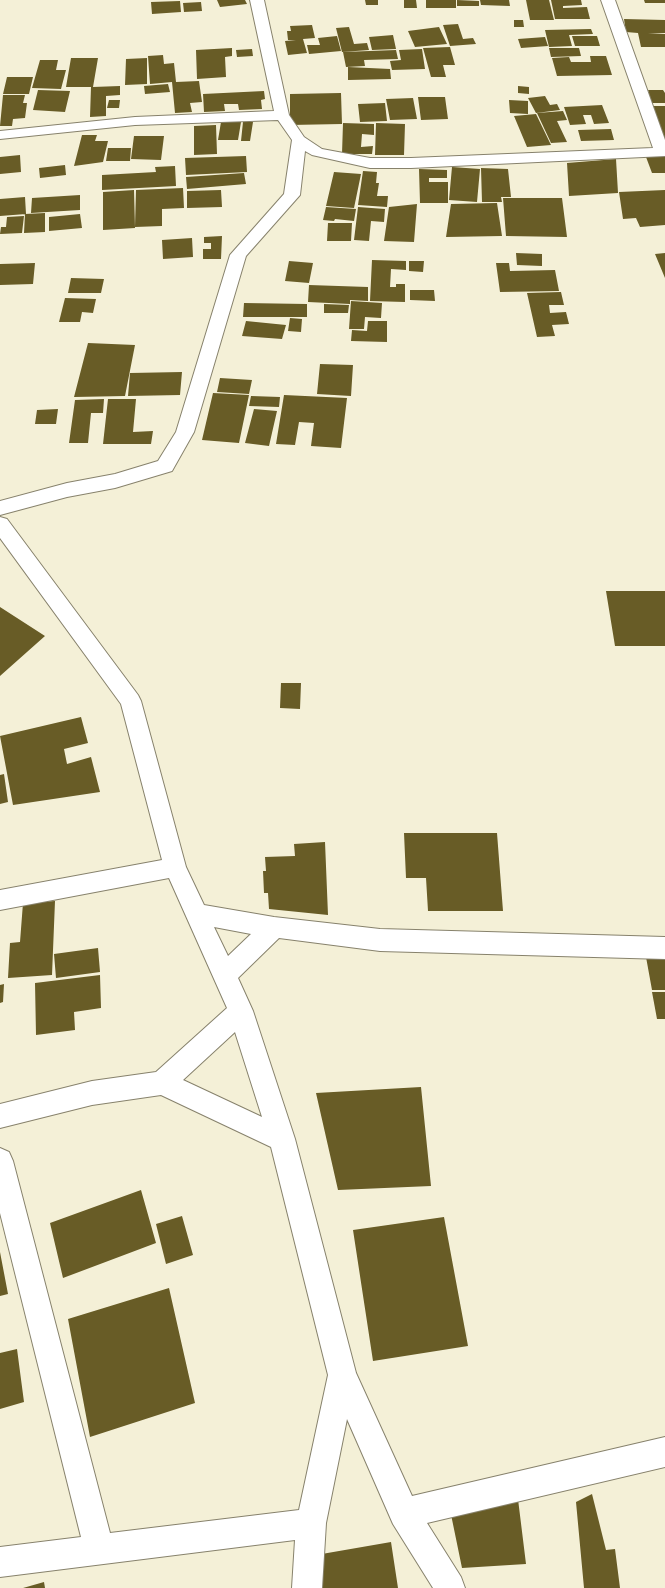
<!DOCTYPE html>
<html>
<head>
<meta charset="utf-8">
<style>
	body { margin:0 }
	canvas { display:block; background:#f4f0d7 }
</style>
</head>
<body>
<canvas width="665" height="1588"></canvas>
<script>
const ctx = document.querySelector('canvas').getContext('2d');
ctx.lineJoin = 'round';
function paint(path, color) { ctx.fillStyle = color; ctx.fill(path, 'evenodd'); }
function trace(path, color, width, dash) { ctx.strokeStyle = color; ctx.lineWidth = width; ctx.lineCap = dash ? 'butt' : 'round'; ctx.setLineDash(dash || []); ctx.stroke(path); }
paint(new Path2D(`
	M217 0H245L247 4 220 7Z
	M365 0H378V5H366Z
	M404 0H416L417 8H404Z
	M426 0H456V8H426Z
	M457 0 479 1V6H457Z
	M480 0H509L510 6 481 5Z
	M526 0H549L554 20H530Z
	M551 0H581L582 5 563 6V8L587 7 590 19H555Z
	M644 0H665V3H645Z
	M180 1 181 12 152 14 151 2Z
	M201 2 202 11 184 12 183 3Z
	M624 19 665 20V33H648L665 34V47H641L638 33 626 32Z
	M514 20H523L524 27H514Z
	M458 24 463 39 473 38 476 44 450 46 443 25Z
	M312 25 315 38 303 39 307 53 288 55 285 41 296 40H288L287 31H291L290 26Z
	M349 27 354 44 367 43 369 50 342 52 336 28Z
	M439 27 447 44 415 47 408 31Z
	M591 29 593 34 569 35 572 46 549 47 545 30Z
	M393 35 396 49 372 50 369 37Z
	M337 36 341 51 309 54 307 45H320L318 38Z
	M572 36H597L600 46H575Z
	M545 37 548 46 521 48 518 39Z
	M450 47 455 65H443L446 77H431L423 48Z
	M232 48V56L225 57 226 77 197 79 196 50Z
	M549 48H579L581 56 551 57Z
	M252 49 253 56 237 57 236 50Z
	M422 49 425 69 392 70 390 61 401 60 399 50Z
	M396 50 398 59 364 60 365 66 346 67 343 52Z
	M163 55 164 64 174 63 176 82 199 81 202 102 190 103 192 112 175 113 172 82 150 84 148 56Z
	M590 56H606L612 75 557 76 552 58 569 57 571 62H591Z
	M71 58H98L93 87 120 86V95L106 96V116L90 117 91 87H66Z
	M147 58V84L125 85 126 59Z
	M40 60H58L56 70H66L61 89 32 88Z
	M348 67 390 69 391 79 348 80Z
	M7 77H33L29 94H3Z
	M168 84 170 92 145 94 144 86Z
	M518 86 529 87V94L518 93Z
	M38 90 70 91 65 112 33 110Z
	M648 90H663L665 93V103H645L643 93H649Z
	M264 91 265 99 261 100 262 109 239 110 238 104H224L225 111 204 112 203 94Z
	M341 93 342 124 290 125V94Z
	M3 95H25L23 103H27L25 118 13 119 12 126H0Z
	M545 96 550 105 557 104 560 110 536 113 528 98Z
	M418 97H445L448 119 421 120Z
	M413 98 417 119 390 120 386 99Z
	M109 100H120L119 108H107Z
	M509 100 528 101V114L510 113Z
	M385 103 387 121 360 122 358 104Z
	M602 105 609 123 594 124 591 115H583L586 124 570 125 564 107Z
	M653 106H665V139H663Z
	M563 111 567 120 557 121 567 142 551 143 537 113Z
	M536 114 551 145 527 147 514 116Z
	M221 122H241L238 140H218Z
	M243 122H253L250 141H241Z
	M343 123 374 124V135L362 134 361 147 373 146 372 154H342Z
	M376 123 405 124 404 155H375Z
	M216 125 217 154 194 155V126Z
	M611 129 614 140 581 141 578 130Z
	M82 135H97L95 141H108L103 162 74 166Z
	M134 136H164L161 160 131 159Z
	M108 148H131L130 161H106Z
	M20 155 21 172 0 174V157Z
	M246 156 247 172 186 175 185 158Z
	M665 156V173H652L646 157Z
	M616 159 618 193 569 196 567 163Z
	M65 165 66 175 40 178 39 168Z
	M175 166 176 186 102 190V175L156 172 155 167Z
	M452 167 480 169 477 202 449 200Z
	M481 168 508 169 511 197H501L502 202H482Z
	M419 169 447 170V178H429V182H448V203H420Z
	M363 171 377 172 376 183H379L377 196H388L387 207 358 205Z
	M334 172 361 174 354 208 326 206Z
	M244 173 246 184 187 189 186 177Z
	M183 188 184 208 162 209V226L135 227 136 190Z
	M134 190 135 228 103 230V192Z
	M221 190 222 207 187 208V191Z
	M665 190V225L640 227 636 218 623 219 619 192Z
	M80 195V210L31 213 32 198Z
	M25 197 26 214 0 216V199Z
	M503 198H562L567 237 506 236Z
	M497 203 502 236 446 237 451 204Z
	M417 204 414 242 384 241 389 207Z
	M326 207 356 209 354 221 335 219 334 221 323 220Z
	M358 207 385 209 384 222 371 221 369 241 354 240Z
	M45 213V232L24 233 25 214Z
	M80 214 82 228 49 231V217Z
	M24 216 22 233 0 234 1 227H6L7 217Z
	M328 223H352L351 241H327Z
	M222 236 221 259H203V249H211V243H204V237Z
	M192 238 193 257 163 259 162 240Z
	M516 253 542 254V266L517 265Z
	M665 253V278L655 254Z
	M372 260 406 261V270L391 269 390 287H396V284H405V302L370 301Z
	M289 261 313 263 309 283 285 281Z
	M409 261H424L423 272 409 271Z
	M35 263 33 284 0 285V264Z
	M496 263H509L510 271 555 270 559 291 500 292Z
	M71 278 104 279 101 293H68Z
	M309 285 368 287V301L350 300V304L308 302Z
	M410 290H434L435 301 410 300Z
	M561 292 564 305H549L550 313 566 312 569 324 552 325 555 336 537 337 527 293Z
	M65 298 96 299 93 313 82 312 80 322H59Z
	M351 301 382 303 381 318 365 317 364 329H349Z
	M244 303 307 304V317H243Z
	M324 304 349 305 348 313H324Z
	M290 318 302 319 301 332 288 331Z
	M246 321 286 325 282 339 242 336Z
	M368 321H387V342L351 341 352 330 367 331Z
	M88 343 135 345 125 396 74 397Z
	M320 364 353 365 351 396 317 394Z
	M182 372 180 395 128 396 130 373Z
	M220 378 252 380 249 394 217 392Z
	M213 393 249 395 239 443 202 440Z
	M284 395 347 398 341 448 311 446 314 423 299 422 295 445 276 444Z
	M251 396 280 397 279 407 249 406Z
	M104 399 103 413H91L88 443H69L75 400Z
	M108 399H136L133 432 153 431 151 444H103Z
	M58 409 56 424H35L37 410Z
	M254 409 277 411 269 446 245 443Z
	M606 591H665V646H615Z
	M0 607 45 636 0 676Z
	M281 683H301L300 709 280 708Z
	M81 717 88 743 64 749 67 764 91 757 100 792 13 805 0 736Z
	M4 774 8 802 0 804V775Z
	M404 833H497L503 911H428L426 878H406Z
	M325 842 328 915 269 909 268 893H264L263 871H266L265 857 295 856 294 844Z
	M55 901 52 975 8 978 10 943 20 942 23 903Z
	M98 948 100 972 56 978 54 954Z
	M646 957H665V990H652Z
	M100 975 101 1008 74 1012 75 1030 36 1035 35 983Z
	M4 984 3 1002 0 1003V985Z
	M652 992H665V1019H657Z
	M421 1087 431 1186 338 1190 316 1093Z
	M141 1190 156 1243 63 1278 50 1223Z
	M182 1216 193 1255 166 1264 156 1224Z
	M444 1217 468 1346 373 1361 353 1230Z
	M0 1252 8 1294 0 1296Z
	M169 1288 195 1403 90 1437 68 1319Z
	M17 1349 24 1402 0 1409V1353Z
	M517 1491 526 1564 462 1568 447 1495Z
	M592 1494 606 1550 615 1549 620 1588H584L576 1502Z
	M391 1542 398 1588H320L316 1555Z
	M44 1582 45 1588H23Z`), '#685c26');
const minor = new Path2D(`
	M250 0H264L289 115 304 137 322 149 370 158H411L653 148 601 0H615L665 140V156L411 168H370L312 155 305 151 300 195 246 256 194 432 172 471 115 488 67 497 0 515V501L67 483 115 474 158 461 176 432 230 255 284 194 292 140 278 120 135 125 0 139V131L135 117 274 111Z
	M0 517 7 519 138 695 141 701 186 867 204 905 274 917 380 929 665 937V959L380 951 279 938 238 978 253 1011 295 1139 356 1373 412 1496 665 1437V1467L427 1523 461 1577 465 1588H433L393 1524 347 1419 326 1523 322 1588H292L295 1540 0 1577V1547L81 1537 0 1213V1148L9 1152 13 1161 110 1533 299 1510 328 1375 271 1147 161 1095 92 1105 0 1128V1104L92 1081 156 1072 227 1008 169 878 0 910V890L162 860 121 704 0 538ZM214 927 251 934 228 956ZM235 1032 262 1117 183 1080Z`);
trace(minor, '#87826c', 2);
paint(minor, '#fff');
</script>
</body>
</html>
